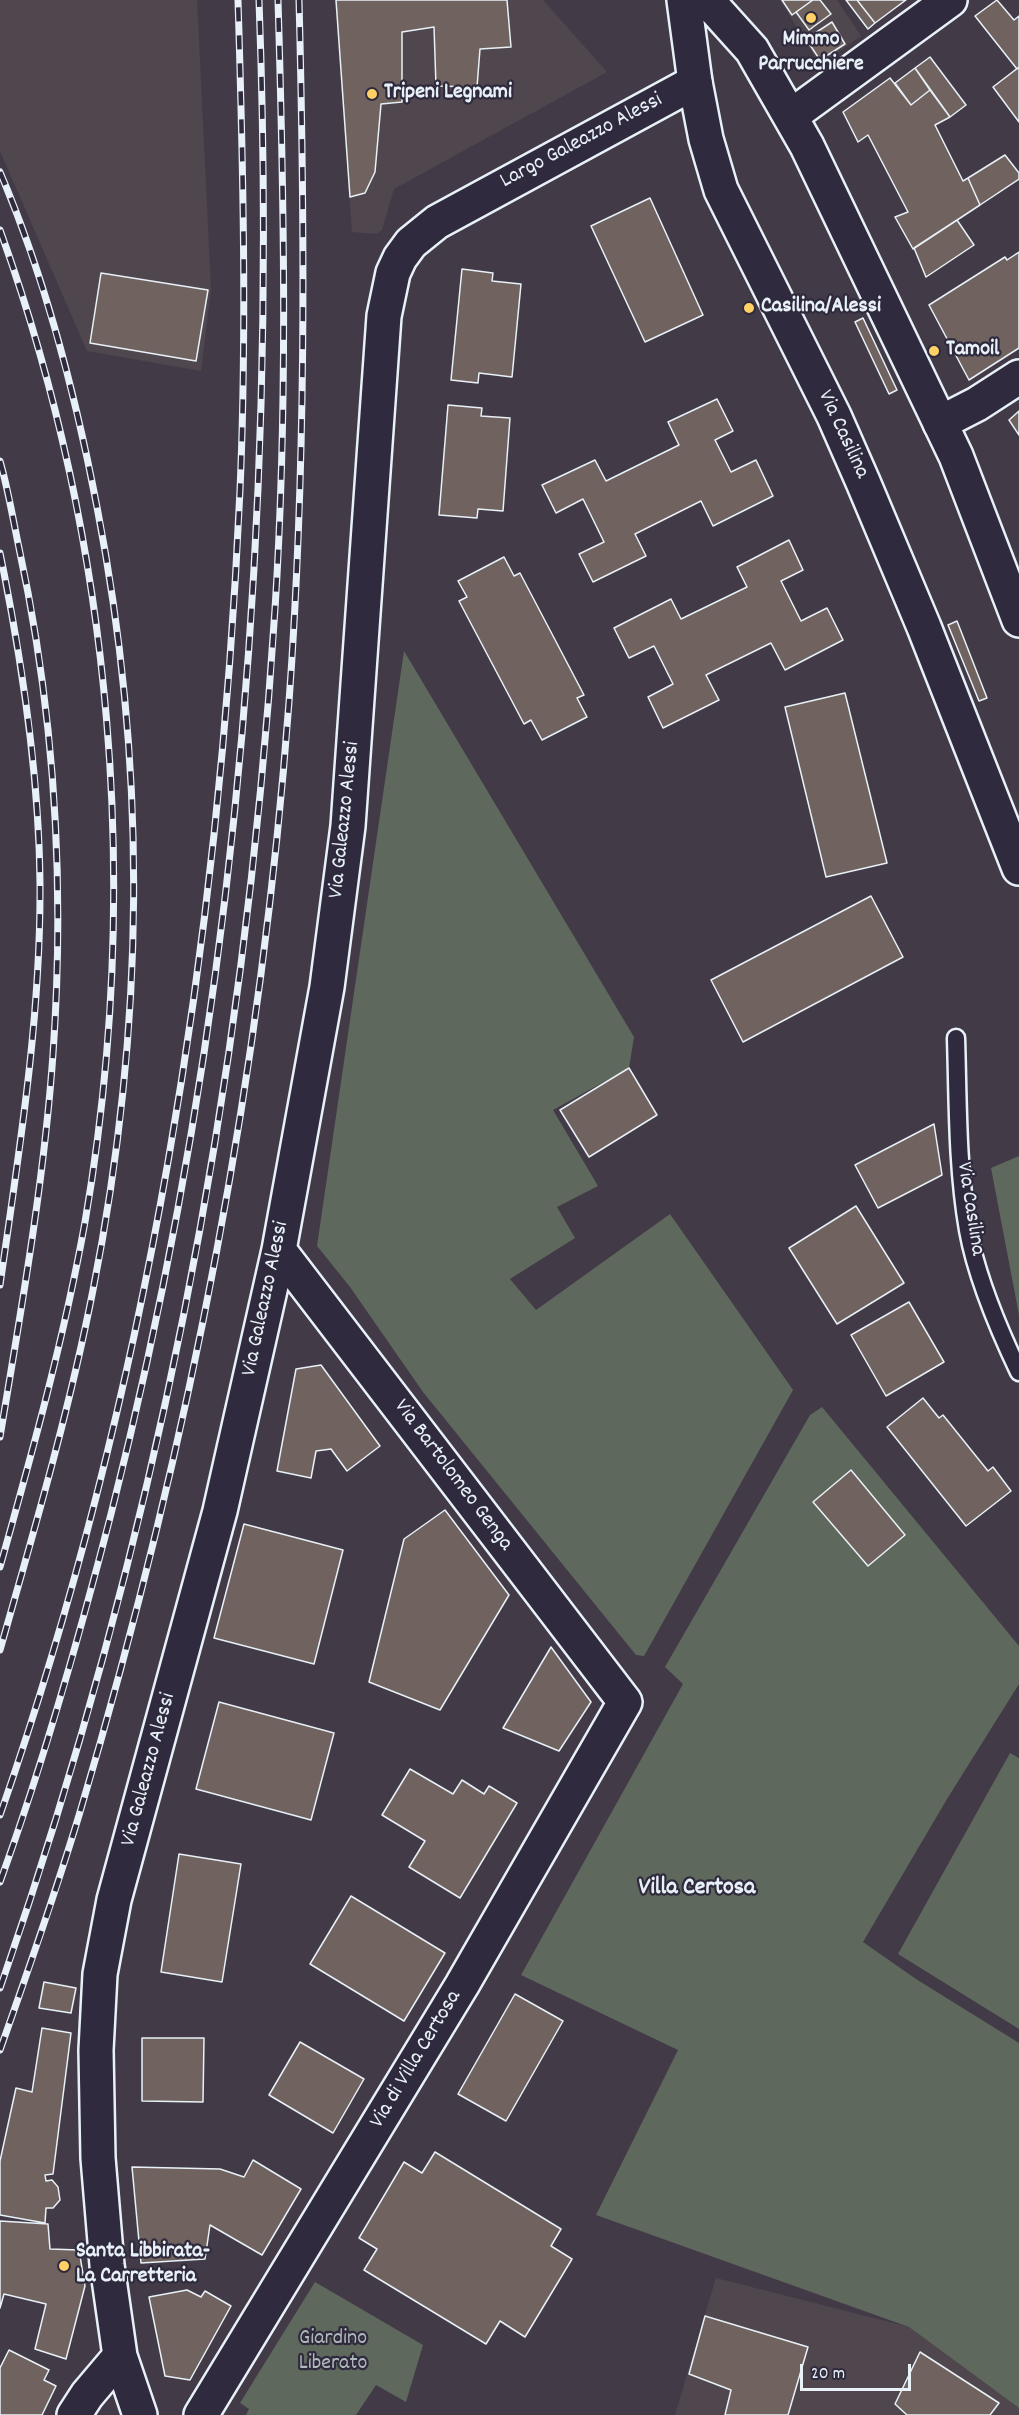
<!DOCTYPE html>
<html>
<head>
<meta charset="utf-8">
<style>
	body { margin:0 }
	#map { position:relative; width:1019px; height:2415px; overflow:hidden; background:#423b47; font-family:Dekko,sans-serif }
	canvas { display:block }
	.scale { position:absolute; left:800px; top:2364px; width:111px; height:27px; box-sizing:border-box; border:3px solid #e8f1f8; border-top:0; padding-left:8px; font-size:18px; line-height:21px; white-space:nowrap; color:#e8f1f8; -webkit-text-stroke:4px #2f2a3d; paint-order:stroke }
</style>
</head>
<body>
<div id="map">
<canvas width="1019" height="2415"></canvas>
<div class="scale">20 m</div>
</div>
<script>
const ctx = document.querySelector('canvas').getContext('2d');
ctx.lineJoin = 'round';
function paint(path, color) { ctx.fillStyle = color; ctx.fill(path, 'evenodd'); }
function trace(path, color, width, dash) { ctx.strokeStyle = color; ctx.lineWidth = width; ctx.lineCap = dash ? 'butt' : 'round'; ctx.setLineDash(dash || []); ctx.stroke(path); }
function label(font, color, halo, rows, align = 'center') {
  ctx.font = font + ' Dekko,sans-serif'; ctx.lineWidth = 4.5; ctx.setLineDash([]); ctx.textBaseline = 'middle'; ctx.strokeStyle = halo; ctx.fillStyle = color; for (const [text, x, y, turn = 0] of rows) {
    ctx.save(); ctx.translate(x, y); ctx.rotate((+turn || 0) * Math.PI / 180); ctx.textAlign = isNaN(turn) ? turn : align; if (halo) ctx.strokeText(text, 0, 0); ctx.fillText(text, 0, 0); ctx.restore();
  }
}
paint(new Path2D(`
	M0 0H197L211 289 201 371 87 351 0 151Z
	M335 0H543L607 72 394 189 382 230 376 234 352 232Z
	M780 0H837L861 36 820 65Z
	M716 2278 909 2327 1019 2408V2415H675Z`), '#50474e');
paint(new Path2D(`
	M404 651 634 1037 629 1068 553 1110 598 1186 557 1207 575 1238 510 1279 536 1310 670 1214 793 1390 644 1656 636 1655 423 1392 350 1287 317 1246Z
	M1019 1156V1315L991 1168Z
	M822 1407 1019 1646V1684L947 1799 863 1942 916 1979 1019 2043V2408L909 2327 596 2215 678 2050 521 1975 683 1684 665 1667 810 1415Z
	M1010 1753 1019 1758V2029L898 1954Z
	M315 2282 423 2345 406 2402 376 2385 356 2415H246L249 2409 240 2403Z`), '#5e685c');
const building = new Path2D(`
	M336 0H507L511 47 480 49 477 87 436 86 434 27 402 32V102L381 104 375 172 365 193 350 197Z
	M782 0H813L792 15Z
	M813 0H820L831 14 809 30 796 12Z
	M846 0H857L875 23 868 29Z
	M857 0H906L875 23Z
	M997 0 1014 20 1019 16V67L1017 69 975 16Z
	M832 22 845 44 820 60 806 39Z
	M930 57 966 105 950 117 915 68Z
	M1019 67V122L993 87Z
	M915 68 930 90 911 105 895 83Z
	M890 78 911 105 930 90 950 117 935 125 963 181 968 178 980 205 913 249 895 217 908 212 868 135 858 142 843 112Z
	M1005 155 1019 173V179L980 205 968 178Z
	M650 198 703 315 645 342 591 226Z
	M957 220 974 245 926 277 914 248Z
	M1019 252V348L969 380 929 305 1005 257 1007 260Z
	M462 269 493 273 492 281 521 284 512 377 479 373 478 383 451 380Z
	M101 273 208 290 196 361 90 343Z
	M863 318 897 390 889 394 855 322Z
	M717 399 733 431 715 440 731 472 756 460 773 496 713 526 701 501 635 534 646 556 593 582 579 554 604 542 583 499 556 513 542 485 595 460 606 481 679 445 668 422Z
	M448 405 482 408 481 416 510 418 503 511 478 509 477 518 439 515Z
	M1019 411V435L1009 420Z
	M789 540 803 570 781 581 801 621 827 608 843 640 785 670 771 643 706 675 719 700 663 728 648 697 673 684 654 646 629 658 614 628 671 599 681 619 747 587 737 567Z
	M504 557 514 576 520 573 584 695 577 698 587 717 542 740 531 720 524 724 459 601 467 597 458 581Z
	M957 621 987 698 979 701 948 625Z
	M845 693 887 863 826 877 785 707Z
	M871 896 903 957 743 1042 711 980Z
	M629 1068 657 1115 589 1157 560 1110Z
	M934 1124 942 1175 878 1208 855 1165Z
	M856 1206 904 1283 837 1324 789 1248Z
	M909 1302 944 1362 886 1396 851 1335Z
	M321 1365 380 1446 347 1471 331 1449 316 1451 311 1478 277 1471 296 1369Z
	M923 1398 939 1418 943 1415 988 1471 993 1467 1011 1491 966 1526 887 1427Z
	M851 1470 905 1535 868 1566 813 1502Z
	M445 1510 509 1595 440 1710 369 1682 404 1539Z
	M244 1524 343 1550 314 1664 214 1638Z
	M551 1647 591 1702 559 1751 503 1728Z
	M219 1702 334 1733 311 1820 196 1789Z
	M410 1769 453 1794 462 1780 484 1794 489 1786 517 1803 460 1898 409 1867 425 1841 382 1815Z
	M179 1854 241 1864 222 1982 161 1972Z
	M351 1896 445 1953 404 2021 310 1964Z
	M44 1982 76 1988 71 2013 39 2008Z
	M515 1994 563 2021 506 2121 458 2094Z
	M42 2028 71 2033 53 2174 45 2175 46 2181 52 2180 58 2187 60 2200 53 2208H46L45 2223 0 2215V2161L16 2088 32 2092Z
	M142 2038H204L203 2102 142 2101Z
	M300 2042 364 2079 333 2133 269 2095Z
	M435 2152 561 2229 551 2246 572 2259 525 2337 500 2321 486 2344 364 2270 377 2249 359 2238 404 2162 422 2173Z
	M253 2160 301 2189 262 2255 210 2225 205 2259 141 2263 132 2167 220 2169 244 2177Z
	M0 2221 48 2224 50 2249 79 2250 85 2286 66 2359 35 2349 46 2304 4 2294 0 2308Z
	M187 2290 201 2297 205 2291 231 2306 190 2380 165 2376 149 2297Z
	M705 2316 808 2347 788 2415H725L731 2390 689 2374Z
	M9 2350 49 2370 44 2380 56 2386 42 2415H0V2368Z
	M920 2352 999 2403 990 2415H907L895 2404Z`);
paint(building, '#70635f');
trace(building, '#e8f1f8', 1.5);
const service = new Path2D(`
	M956 1038C958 1102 957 1167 968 1230 976 1275 999 1330 1019 1372`);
const minor = new Path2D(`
	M791 116 950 0
	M940 423 977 404 1019 377
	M74 2415 87 2395 120 2356
	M140 2415 120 2356 107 2265 98 2158 96 2050 100 1974 114 1900 220 1511 279 1250 327 987 348 826 384 316 393 273 400 258 411 243 437 222 695 82
	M201 2415 462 1985 625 1702 279 1250`);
const secondary = new Path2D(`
	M684 0 695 82 706 139 721 190 834 416 863 482 924 627 1019 868
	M707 0 752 50 807 146 956 456 1019 620`);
trace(service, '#e8f1f8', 21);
trace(minor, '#e8f1f8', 38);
trace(secondary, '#e8f1f8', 38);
trace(service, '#2f2a3d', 16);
trace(minor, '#2f2a3d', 33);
trace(secondary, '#2f2a3d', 33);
const rail = new Path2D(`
	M0 172C44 275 76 397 97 507 148 770 145 1027 93 1290 69 1412 34 1531 0 1650
	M0 230C114 546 142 891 85 1222 64 1339 32 1453 0 1567
	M0 461C8 489 13 519 19 548 55 715 65 884 53 1054 44 1183 21 1310 0 1437
	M0 553C22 661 39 772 40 883 41 1018 19 1152 0 1285
	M0 1815C148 1393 220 937 240 490 247 327 243 163 238 0
	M0 1882C44 1761 79 1638 111 1514 237 1020 278 509 259 0
	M0 1988C157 1541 245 1081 275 609 288 406 284 203 278 0
	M0 2050C28 1971 56 1892 80 1812 188 1450 261 1079 289 702 306 468 305 234 299 0`);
trace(rail, '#e8f1f8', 7);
trace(rail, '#2f2a3d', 4.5, [14]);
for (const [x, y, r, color] of [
	[811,18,6,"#ffd166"],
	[372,94,6,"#ffd166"],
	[749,308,6,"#ffd166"],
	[934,351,6,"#ffd166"],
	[64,2266,6,"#ffd166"]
]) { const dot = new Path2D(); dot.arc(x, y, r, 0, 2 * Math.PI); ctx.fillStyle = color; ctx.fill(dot); trace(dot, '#2f2a3d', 2); }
label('bold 22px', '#e8f1f8', '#2f2a3d', [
	["Mimmo",811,41,"center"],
	["Parrucchiere",811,66,"center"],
	["Tripeni Legnami",384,94],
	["Casilina/Alessi",761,308],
	["Tamoil",946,351],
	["Santa Libbirata-",76,2253],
	["La Carretteria",76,2278]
], 'left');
label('22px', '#e8f1f8', '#2f2a3d', [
	["Largo Galeazzo Alessi",582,142,-28],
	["Via Casilina",842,435,65],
	["Via Galeazzo Alessi",346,820,-84],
	["Via Casilina",969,1209,81],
	["Via Galeazzo Alessi",267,1299,-78],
	["Via Bartolomeo Genga",452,1476,53],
	["Via Galeazzo Alessi",150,1770,-75],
	["Via di Villa Certosa",417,2060,-59]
]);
label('22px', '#b1baba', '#2f2a3d', [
	["Giardino",333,2340],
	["Liberato",333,2365]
]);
label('bold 24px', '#e8f1f8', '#2f2a3d', [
	["Villa Certosa",697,1890]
]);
</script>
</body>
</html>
